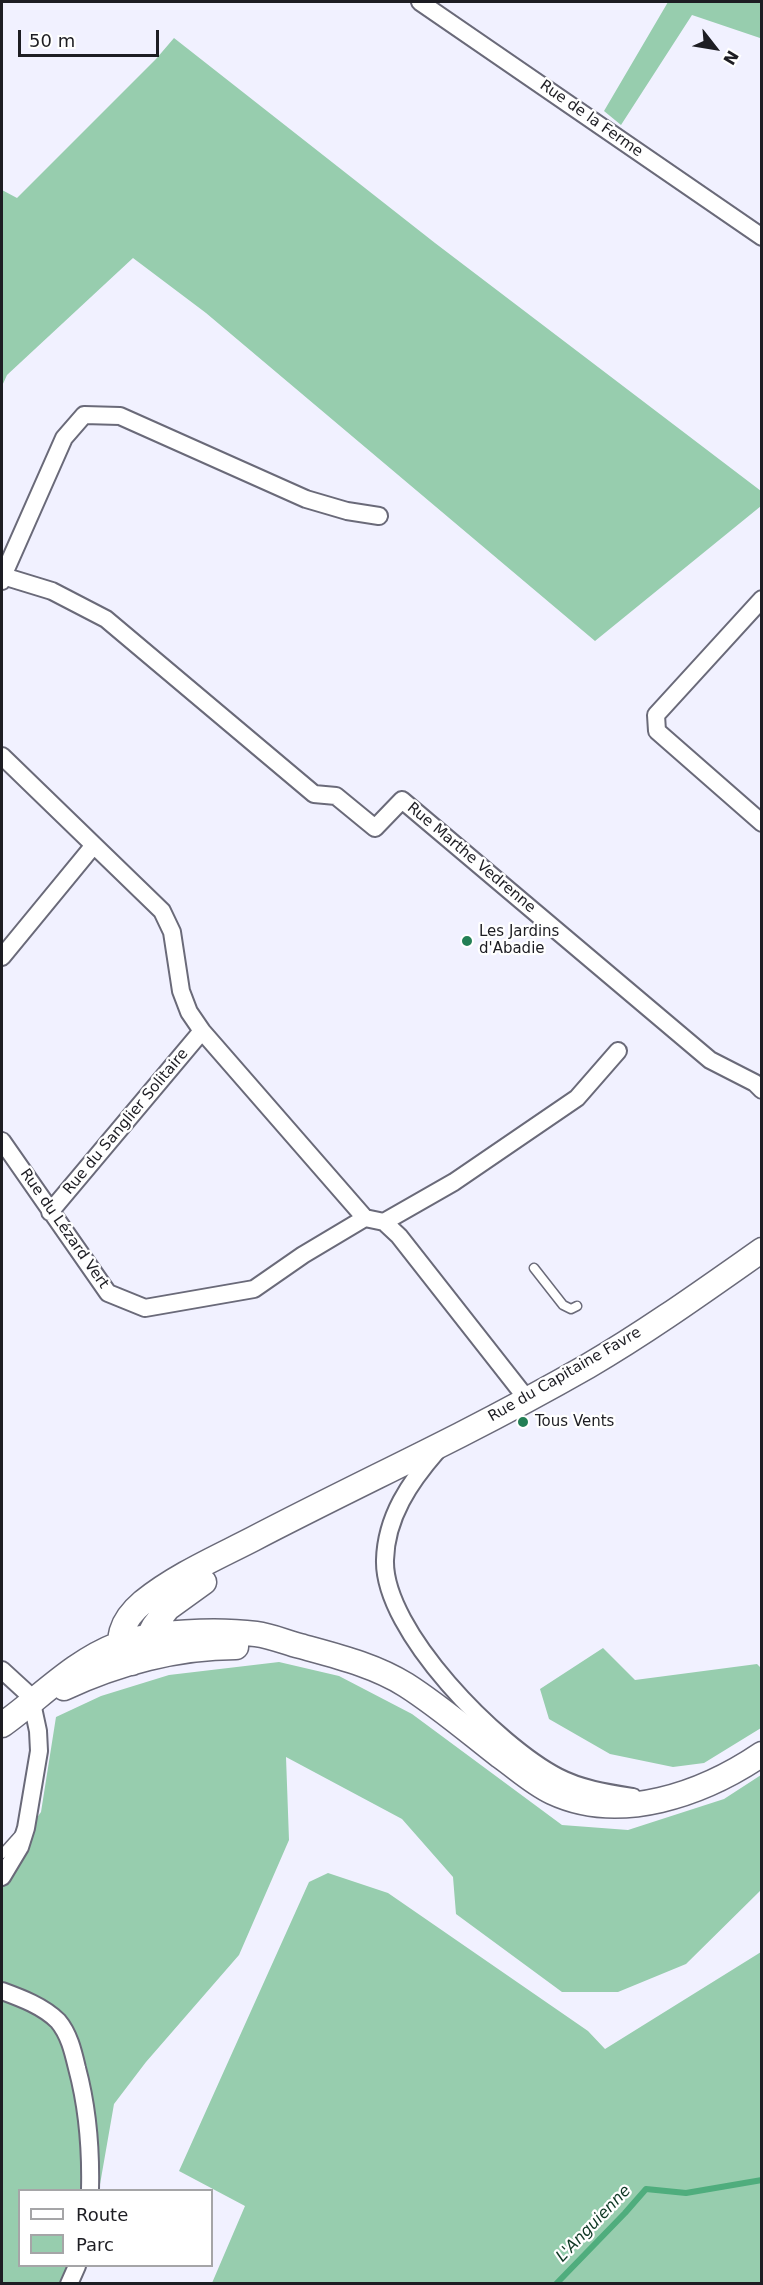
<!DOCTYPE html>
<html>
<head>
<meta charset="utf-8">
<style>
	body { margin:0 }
	#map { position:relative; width:763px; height:2285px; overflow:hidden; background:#f1f1ff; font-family:"DejaVu Sans",sans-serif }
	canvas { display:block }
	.frame { position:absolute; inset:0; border:3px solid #1d1d23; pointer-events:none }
	.legend { position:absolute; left:18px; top:2189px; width:195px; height:78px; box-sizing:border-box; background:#fff; border:2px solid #a5a5a7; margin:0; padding:8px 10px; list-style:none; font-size:18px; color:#1d1d23 }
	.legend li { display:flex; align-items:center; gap:12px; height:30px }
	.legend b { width:30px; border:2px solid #a5a5a7 }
	.north { position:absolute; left:685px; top:18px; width:60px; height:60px; -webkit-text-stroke:4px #fff; paint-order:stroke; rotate:121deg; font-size:16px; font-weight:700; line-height:24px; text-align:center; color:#1d1d23 }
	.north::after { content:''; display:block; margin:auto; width:21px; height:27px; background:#1d1d23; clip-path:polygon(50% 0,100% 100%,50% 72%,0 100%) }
	.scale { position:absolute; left:18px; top:30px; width:141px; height:27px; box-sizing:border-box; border:3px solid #1d1d23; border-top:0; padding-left:8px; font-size:18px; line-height:21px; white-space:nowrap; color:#1d1d23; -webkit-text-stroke:4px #fff; paint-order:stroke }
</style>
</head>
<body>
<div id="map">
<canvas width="763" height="2285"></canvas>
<div class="frame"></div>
<ul class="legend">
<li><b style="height:8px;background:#fff"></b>Route</li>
<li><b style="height:16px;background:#97cdae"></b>Parc</li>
</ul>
<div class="north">N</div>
<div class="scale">50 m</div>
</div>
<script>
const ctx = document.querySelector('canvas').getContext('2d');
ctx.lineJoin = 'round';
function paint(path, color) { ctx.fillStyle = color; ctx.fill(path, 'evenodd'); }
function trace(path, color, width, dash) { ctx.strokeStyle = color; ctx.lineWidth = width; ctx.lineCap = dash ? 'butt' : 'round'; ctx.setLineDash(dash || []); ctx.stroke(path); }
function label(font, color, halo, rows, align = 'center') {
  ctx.font = font + ' "DejaVu Sans",sans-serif'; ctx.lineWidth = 4.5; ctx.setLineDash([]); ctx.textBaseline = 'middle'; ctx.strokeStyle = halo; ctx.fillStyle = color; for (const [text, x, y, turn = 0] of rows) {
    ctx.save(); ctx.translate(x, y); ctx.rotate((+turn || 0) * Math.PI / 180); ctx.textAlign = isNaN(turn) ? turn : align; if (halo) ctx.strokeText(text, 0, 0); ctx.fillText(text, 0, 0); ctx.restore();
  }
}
paint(new Path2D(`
	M668 2H761V37L760 38 692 15 621 125 604 111Z
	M174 38 435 243 761 491V506L595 641 206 313 133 258 7 375 2 386V190L17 198 156 59Z
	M603 1648 635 1680 757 1664 761 1668V1728L704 1763 673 1767 610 1754 549 1719 540 1689Z
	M279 1662 339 1676 412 1714 562 1825 628 1830 724 1799 761 1775V1890L686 1964 618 1992H562L456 1914 453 1877 402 1819 286 1757 289 1840 239 1955 146 2062 114 2104 99 2190H20V2266H68L60 2283 2 2284V1867L41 1812 56 1717 101 1696 169 1675Z
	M328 1873 388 1893 588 2031 605 2049 761 1952V2283H212L245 2206 179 2171 309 1882Z`), '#97cdae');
trace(new Path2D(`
	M556 2284 625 2213 646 2189 686 2193 762 2180`), '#4fad7d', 6);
const lane = new Path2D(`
	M534 1268 563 1305 571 1309 577 1306
	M2 1854 20 1834`);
const street = new Path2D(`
	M420 2 762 237
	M3 576 64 438 84 415 120 416 306 499 347 511 379 516
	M2 581 3 576 52 591 106 619 314 794 336 796 375 828 402 800 710 1060 755 1083 762 1090
	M762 599 656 715 657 731 762 823
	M2 756 162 911 172 932 181 991 189 1012 202 1031 365 1218 384 1222 399 1236 527 1399
	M2 957 94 845
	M2 1141 108 1293 145 1308 254 1289 303 1255 365 1218
	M50 1212 202 1031
	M384 1222 454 1182 577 1098 618 1051
	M437 1451C410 1482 386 1517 385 1560 383 1631 498 1746 558 1777 581 1789 608 1793 633 1797
	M2 1670 26 1692 32 1703 38 1731 39 1751 26 1828 20 1847 2 1877
	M2 1991C21 1998 43 2006 58 2021 69 2034 73 2051 77 2068 88 2109 91 2148 90 2190
	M69 2284 77 2266`);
const secondary = new Path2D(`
	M143 1647 154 1626 168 1608 204 1582
	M132 1663C110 1643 123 1619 143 1602 175 1576 216 1558 253 1539 322 1503 391 1470 460 1435 503 1413 546 1390 588 1366 648 1331 705 1290 762 1250
	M64 1688C117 1663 178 1647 236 1647
	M2 1725C40 1698 73 1662 117 1645 152 1631 218 1629 256 1634 271 1636 285 1642 300 1646 336 1656 374 1665 406 1685 439 1706 469 1732 500 1756 517 1768 533 1783 552 1792 620 1824 703 1794 762 1754`);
trace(lane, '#6a6a79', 11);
trace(street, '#6a6a79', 20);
trace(secondary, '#6a6a79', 27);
trace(lane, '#fff', 8);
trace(street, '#fff', 16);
trace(secondary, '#fff', 24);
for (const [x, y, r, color] of [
	[467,941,6,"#237f55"],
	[523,1422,6,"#237f55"]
]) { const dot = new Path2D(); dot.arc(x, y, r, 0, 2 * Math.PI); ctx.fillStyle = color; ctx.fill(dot); trace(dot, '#fff', 2); }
label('15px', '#1d1d23', '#fff', [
	["Rue de la Ferme",591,119,35],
	["Rue Marthe Vedrenne",471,858,40],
	["Rue du Sanglier Solitaire",126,1122,-50],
	["Rue du Lézard Vert",64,1229,55],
	["Rue du Capitaine Favre",565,1375,-30]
]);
label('15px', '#1d1d23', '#fff', [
	["Les Jardins",479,932],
	["d'Abadie",479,949],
	["Tous Vents",535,1422]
], 'left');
label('italic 16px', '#0e3723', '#fff', [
	["L'Anguienne",594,2224,-46]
]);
</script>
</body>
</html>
